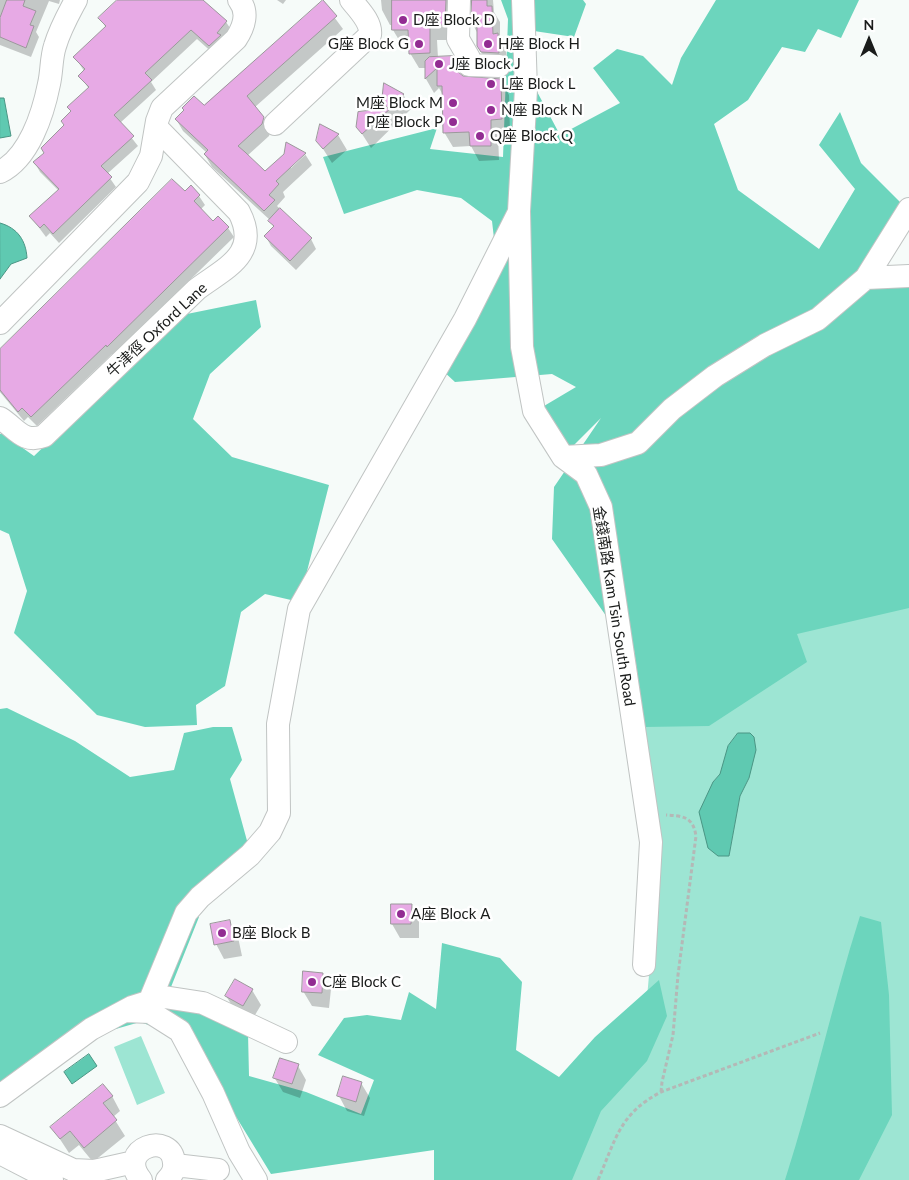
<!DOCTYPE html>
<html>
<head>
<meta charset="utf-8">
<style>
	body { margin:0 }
	#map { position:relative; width:909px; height:1180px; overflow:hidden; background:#f6fbf9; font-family:Lato,sans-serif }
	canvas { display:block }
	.north { position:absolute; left:844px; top:15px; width:50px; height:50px; -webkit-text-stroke:4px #fff; paint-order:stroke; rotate:0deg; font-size:14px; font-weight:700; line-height:20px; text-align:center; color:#1a1c1b }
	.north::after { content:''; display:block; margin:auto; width:18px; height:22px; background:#1a1c1b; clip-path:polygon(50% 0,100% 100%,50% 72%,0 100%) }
</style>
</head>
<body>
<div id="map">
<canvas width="909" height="1180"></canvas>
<div class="north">N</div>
</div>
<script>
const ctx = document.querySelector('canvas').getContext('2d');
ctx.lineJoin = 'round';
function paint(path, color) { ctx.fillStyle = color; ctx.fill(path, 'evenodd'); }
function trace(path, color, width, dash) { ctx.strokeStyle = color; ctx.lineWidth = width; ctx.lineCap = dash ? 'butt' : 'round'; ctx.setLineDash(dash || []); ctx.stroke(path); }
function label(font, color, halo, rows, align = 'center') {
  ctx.font = font + ' Lato,"Noto Sans SC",sans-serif'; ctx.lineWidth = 5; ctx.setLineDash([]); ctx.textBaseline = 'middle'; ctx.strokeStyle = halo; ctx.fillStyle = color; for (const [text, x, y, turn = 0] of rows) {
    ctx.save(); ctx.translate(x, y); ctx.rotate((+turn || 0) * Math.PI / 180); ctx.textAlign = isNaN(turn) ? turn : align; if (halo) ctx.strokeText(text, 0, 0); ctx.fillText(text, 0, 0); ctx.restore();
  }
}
paint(new Path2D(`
	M909 583V1180H552L645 1020 660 852 651 795 641 685ZM720 774 749 778 740 795 729 856 713 782Z
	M141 1036 165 1093 137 1105 114 1047Z`), '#9de5d3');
paint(new Path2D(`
	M501 0H583L586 4 574 37 534 31 533 84 560 135 620 103 593 68 617 49 643 56 672 85 681 58 716 0H859L841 38 818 29 805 52 782 47 748 100 714 124 738 190 819 249 855 189 819 145 840 112 861 163 908 210 866 277 909 283V608L797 634 807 662 709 726 645 727 634 650 609 620 552 539 554 487 601 418 568 451 544 406 576 387 552 374 455 382 442 370 496 256 492 221 461 198 417 190 344 214 323 157 437 128 430 149 503 157 508 19Z
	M256 300 261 327 210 374 193 419 232 457 329 485 305 579 291 600 265 594 241 612 225 686 196 705 197 725 145 727 97 715 14 633 27 591 9 534 0 530V434H3L34 456 182 315Z
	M7 708 75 741 130 777 174 770 184 733 213 727H232L242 760 230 779 249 848 187 900 199 917 169 992 248 1033 249 1076 306 1092 361 1114 374 1080 318 1055 344 1018 367 1015 401 1020 409 992 436 1009 442 943 500 958 522 982 516 1050 559 1077 595 1037 659 980 667 1016 647 1061 601 1111 572 1180H434V1150L271 1174 199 1056 157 1028 140 1022 95 1035 0 1103V709Z
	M860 916 881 922 889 995 892 1115 859 1180H785C813 1093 832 1004 860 916Z`), '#6cd5bd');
const water = new Path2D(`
	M0 98H4L11 136 0 138Z
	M0 223C18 228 26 241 27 258L11 264 0 279Z
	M738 733H750L754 737 756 750 749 778 740 796 729 856H718L708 848 699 812 713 782 720 774 728 746Z
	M89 1054 97 1066 72 1084 64 1072Z`);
paint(water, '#5fc9b1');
trace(water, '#4a9584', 1);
paint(new Path2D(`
	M0 0H60L59 4 49 1 36 32 39 37 31 57 0 45Z
	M119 0H202L226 22 232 31 215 55 197 39 151 82 156 90 120 123 138 146 107 174 116 187 59 243 50 233 46 237 31 217 59 191 40 172 35 163 45 153 65 126 72 113 69 108 89 89 80 76 84 71 75 57 106 28 100 18Z
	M277 0H286L283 4Z
	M381 0H493L494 12 500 22V39L506 50 507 67H490L478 46V34L473 25 472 3 468 1 453 40H437L438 58H452L462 78 501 80 509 95 510 134H498L499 160 479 161 471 146 453 147 444 132 443 95 439 88 434 93 426 79V68H419L410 53V45H402L393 30V25H390L382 10Z
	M323 2 343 29 255 107 271 130 269 136 247 156 265 173 285 155 287 144 305 154 312 165 283 192 285 197 277 206 311 239 316 249 296 270 271 246 266 237 274 228 270 220 212 167 205 155 207 153 183 131 176 119 185 111 183 108 194 98 203 107ZM304 153 305 155 291 168V165Z
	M403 94 411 109 371 148 357 126 387 110 380 98Z
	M320 126 338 135 347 150 332 163 318 141Z
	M185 193 199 196 205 205 200 210 213 223 228 228 234 237 113 355 112 354 37 426 28 417 24 421 0 392V351Z
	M411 905 419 920V938H400L392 924Z
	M229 922 238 937 242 956 224 959 216 944Z
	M322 974 331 989 329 1008 312 1006 303 991Z
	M252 990 261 1005 252 1020 235 1010 226 996Z
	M298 1066 306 1080 300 1098 283 1092 274 1077Z
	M361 1083 370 1098 364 1116 347 1111 339 1096Z
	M112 1096 120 1111 113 1117 125 1136 93 1162 79 1145 69 1153 52 1127Z`), '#0003');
const building = new Path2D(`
	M7 0H25L23 6 36 11 30 25 34 26 26 48 0 37V18Z
	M117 0H203L227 21 217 33 221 35 209 46 191 30 145 73 152 80 114 115 134 136 101 166 112 177 53 234 44 224 40 228 29 216 59 189 33 162 44 153 41 148 64 125 61 121 71 111 67 107 89 87 78 76 85 69 73 57 106 26 98 18Z
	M323 0 337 16 247 96 264 117 262 124 238 146 245 152 265 171 284 154 286 142 306 153 276 181 279 184 269 195 275 200 264 211 204 154 208 150 175 119 184 110 182 108 194 96 204 105Z
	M392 0H446L445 25H430V53L409 54 408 30H392Z
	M472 0H487V6H492L493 34 498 33 499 53 481 52 477 46V25H471Z
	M453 56 457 71 463 76 501 79 502 119 491 120V146H470L469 132 443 133 442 86H437V68L425 79V61L429 57Z
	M384 83 404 94 388 108 378 98 382 95Z
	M391 108 362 134 356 127 358 112Z
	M320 124 339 134 323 149 316 141Z
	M172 179 185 191 191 185 200 195 194 201 213 221 218 216 229 227 107 347 106 345 31 417 22 408 18 412 0 390V349Z
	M280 208 312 238 290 261 264 236 274 226 268 221Z
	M391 904H412L411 924H391Z
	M230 920 234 941 214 945 210 924Z
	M303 971 323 973 322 993 302 992Z
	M235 979 253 989 243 1006 225 996Z
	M280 1058 299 1064 292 1084 273 1078Z
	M343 1076 362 1082 356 1102 337 1096Z
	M103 1084 113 1096 103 1103 117 1120 84 1148 70 1131 60 1139 50 1127Z`);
paint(building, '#e7aae5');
trace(building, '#9b989b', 1);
const minor = new Path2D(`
	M459 0 458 39 469 58V65L499 66
	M523 0 526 89 519 211 522 347 534 411 563 457 586 474 601 507 651 842 644 965
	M275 124 370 35C372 22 358 9 351 0
	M0 172C29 158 43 114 49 84 52 71 51 58 55 46 60 29 68 15 76 0
	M866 278 909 209
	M0 323 138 182 151 156 157 121 162 108 236 39C244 27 249 12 239 0
	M0 418C16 428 23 444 44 436L197 289C225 268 261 254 239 212L157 128
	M563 457 601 455 638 443 672 409 715 376 765 345 818 319 866 278 909 276
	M150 1000 186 913 200 897 250 855 270 832 279 813 278 724 299 609 465 319 518 214
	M126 1011 150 1012 180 1031 213 1093 239 1152 256 1180
	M0 1096 91 1029 132 1007 164 997 203 1003 286 1042
	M0 1136 73 1170 94 1171 134 1162
	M0 1153 52 1180
	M175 1165 218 1170
	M141 1180C115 1148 172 1130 174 1163 175 1170 172 1175 167 1180`);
trace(minor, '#c0c4c3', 24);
trace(new Path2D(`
	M661 1092 662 1082 673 1035 678 975 696 836C693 817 684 816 666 815
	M598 1180C616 1139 619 1114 661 1092L820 1033`), '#b4b8b6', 3, [4, 2.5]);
trace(minor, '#fff', 22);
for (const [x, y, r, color] of [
	[403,20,5,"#922c92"],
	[419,44,5,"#922c92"],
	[488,44,5,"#922c92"],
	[439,64,5,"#922c92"],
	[491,84,5,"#922c92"],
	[453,103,5,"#922c92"],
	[491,110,5,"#922c92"],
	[453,122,5,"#922c92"],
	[480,136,5,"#922c92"],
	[401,914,5,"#922c92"],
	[222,933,5,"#922c92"],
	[312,982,5,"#922c92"]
]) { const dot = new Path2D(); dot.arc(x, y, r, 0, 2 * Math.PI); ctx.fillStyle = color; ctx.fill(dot); trace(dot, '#fff', 2); }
label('15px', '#1a1c1b', '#fff', [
	["D座 Block D",413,20],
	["G座 Block G",409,44,"right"],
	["H座 Block H",498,44],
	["J座 Block J",449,64],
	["L座 Block L",501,84],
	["M座 Block M",443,103,"right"],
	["N座 Block N",501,110],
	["P座 Block P",443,122,"right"],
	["Q座 Block Q",490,136],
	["A座 Block A",411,914],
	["B座 Block B",232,933],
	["C座 Block C",322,982]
], 'left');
label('15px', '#1a1c1b', '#fff', [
	["牛津徑 Oxford Lane",157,330,-43],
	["金錢南路 Kam Tsin South Road",614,606,81]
]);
</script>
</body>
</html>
